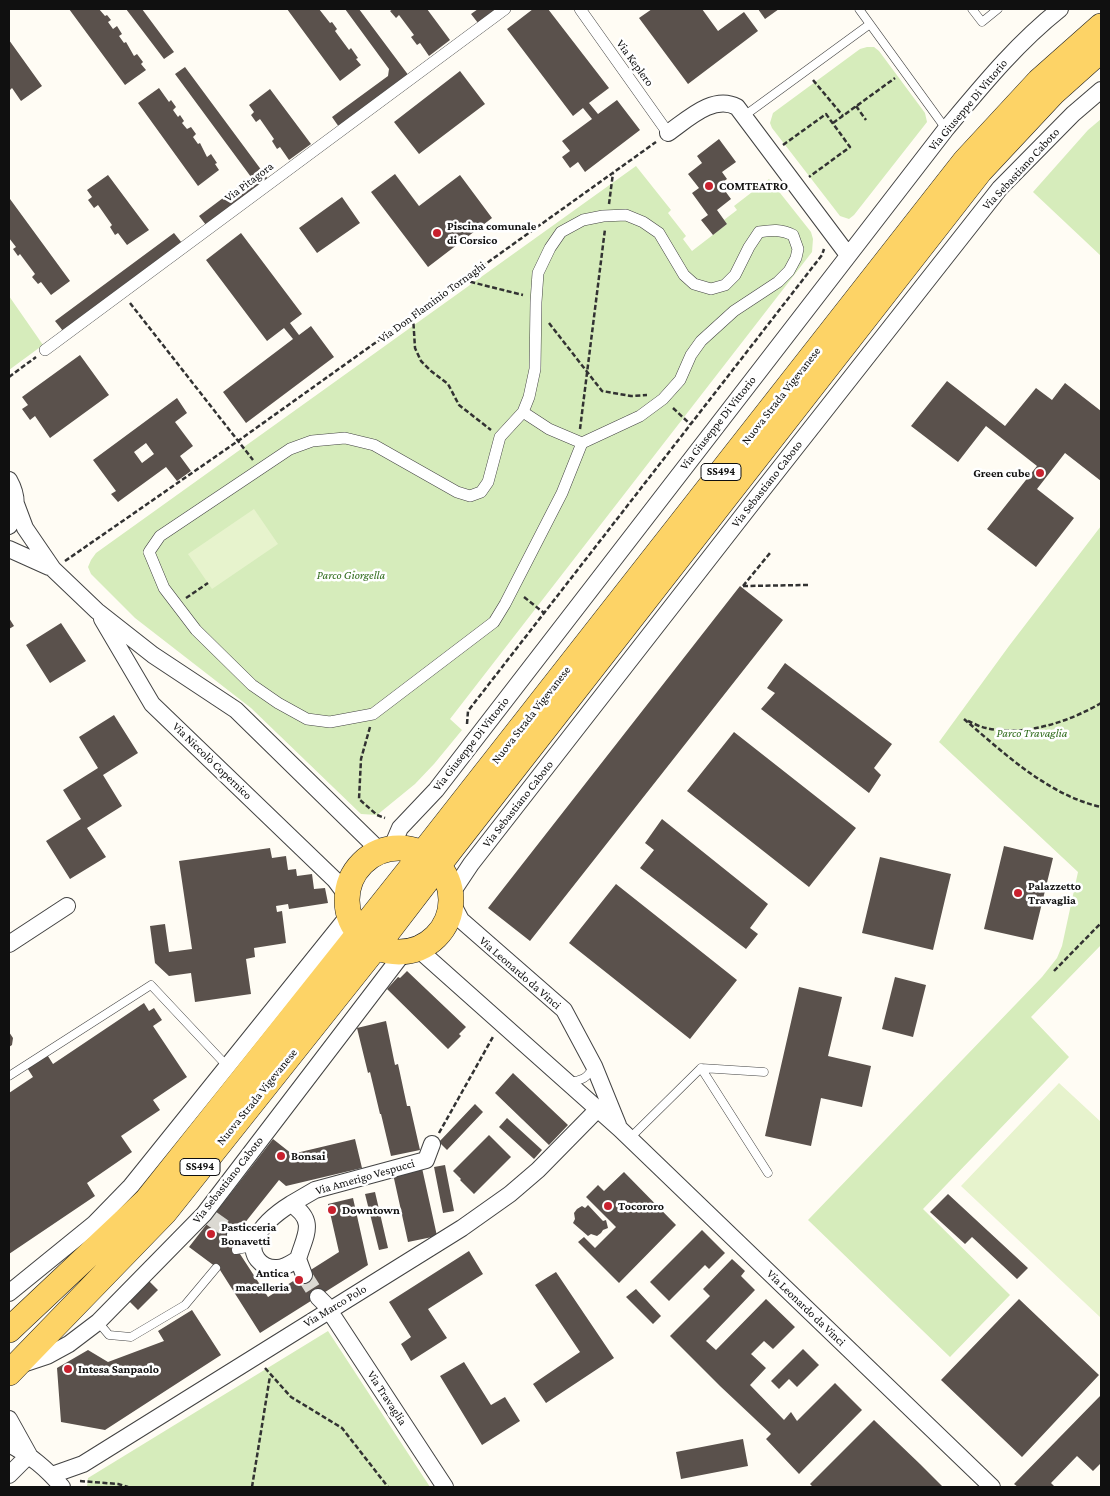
<!DOCTYPE html>
<html>
<head>
<meta charset="utf-8">
<style>
	body { margin:0 }
	#map { position:relative; width:1110px; height:1496px; overflow:hidden; background:#fffcf4; font-family:"Crimson Pro",serif }
	canvas { display:block }
	.frame { position:absolute; inset:0; border:10px solid #101010; pointer-events:none }
</style>
</head>
<body>
<div id="map">
<canvas width="1110" height="1496"></canvas>
<div class="frame"></div>
</div>
<script>
const ctx = document.querySelector('canvas').getContext('2d');
ctx.lineJoin = 'round';
function paint(path, color) { ctx.fillStyle = color; ctx.fill(path, 'evenodd'); }
function trace(path, color, width, dash) { ctx.strokeStyle = color; ctx.lineWidth = width; ctx.lineCap = dash ? 'butt' : 'round'; ctx.setLineDash(dash || []); ctx.stroke(path); }
function label(font, color, halo, rows, align = 'center') {
  ctx.font = font + ' "Crimson Pro",serif'; ctx.lineWidth = 5; ctx.setLineDash([]); ctx.textBaseline = 'middle'; ctx.strokeStyle = halo; ctx.fillStyle = color; for (const [text, x, y, turn = 0] of rows) {
    ctx.save(); ctx.translate(x, y); ctx.rotate((+turn || 0) * Math.PI / 180); ctx.textAlign = isNaN(turn) ? turn : align; if (halo) ctx.strokeText(text, 0, 0); ctx.fillText(text, 0, 0); ctx.restore();
  }
}
paint(new Path2D(`
	M867 47H874L879 51 925 113 927 122 854 215 849 219 840 216 772 128 770 123 773 113 860 49Z
	M1101 119V256L1033 192 1088 130Z
	M636 166 671 210 668 213 686 236 683 239 692 251 727 224 724 220 737 210 734 206 769 179 811 232 813 239 812 252 450 719 462 730 434 764 415 784 377 815 361 814 251 708 135 618 91 574 88 567 91 560 96 553Z
	M9 296 43 345 9 370Z
	M1101 526V945L1031 1017 1069 1057 923 1209 1010 1295 950 1357 808 1220 1042 977 1057 958 1062 946 1078 872 939 742 1009 646Z
	M328 1331 430 1487H87L88 1478Z`), '#d6ecbb');
paint(new Path2D(`
	M254 509 278 544 212 589 188 554Z
	M1059 1083 1101 1122V1318L961 1186Z`), '#e7f3cd');
paint(new Path2D(`
	M69 9H99L105 16 107 15 111 20 108 22 113 29 117 26 122 34 119 36 124 43 126 42 134 56 137 54 143 62 141 64 146 70 125 85Z
	M126 9H142L174 52 164 59Z
	M287 9H319L330 23 332 22 337 29 335 31 349 50 351 48 358 58 356 59 361 65 340 81Z
	M345 9H359L409 76 339 127 332 117 388 76 389 69Z
	M393 9H427L450 40 429 56 420 43 417 45 411 37 414 35 399 15 396 18 390 11Z
	M478 9H497L478 23 471 14Z
	M533 9H548L609 88 589 103 598 114 617 100 640 130 585 172 578 162 570 168 562 157 570 151 562 141 592 119 583 108 573 116 507 29Z
	M652 9H702L718 31 744 12 758 31 688 84 639 18Z
	M758 9H779L765 19Z
	M9 40 42 86 21 101 12 88 9 91Z
	M185 67 268 179 206 225 199 216 251 177 175 74Z
	M460 71 485 104 419 154 394 122Z
	M159 88 169 102 171 100 176 107 173 110 178 117 180 115 184 121 182 123 187 129 191 127 196 134 193 137 198 144 200 143 207 157 211 154 217 163 215 164 219 170 198 186 138 103Z
	M270 89 311 144 289 160 280 147 277 149 272 141 274 139 260 119 256 122 251 115 254 112 249 105Z
	M719 139 736 162 722 172 727 179 720 184 731 199 717 210 727 224 713 235 701 220 708 215 692 193 699 188 688 174 702 163 697 156Z
	M395 174 419 206 460 175 492 218 428 267 371 192Z
	M108 175 149 230 127 245 118 233 115 235 110 227 112 225 98 205 94 208 88 200 92 197 87 190Z
	M342 197 360 223 317 253 299 228Z
	M10 199 70 281 51 295 41 282 38 284 32 277 35 274 20 254 18 256 13 249 16 247 9 238Z
	M174 233 182 243 63 331 55 321Z
	M241 233 302 314 290 323 299 335 311 326 334 357 246 423 223 392 293 339 284 328 267 341 206 260Z
	M80 355 109 395 50 438 35 416 30 420 22 409 28 405 22 397Z
	M947 381 1005 426 1036 388 1052 400 1065 383 1101 411V481L1065 453 1037 489 1074 518 1036 567 987 529 1037 466 986 426 958 462 911 426Z
	M177 398 187 413 175 422 193 446 180 456 191 471 177 481 166 467 118 502 111 494 116 491 93 460ZM146 443 154 454 142 463 134 452Z
	M740 586 783 620 530 941 488 908Z
	M9 618 14 626 9 629Z
	M61 623 86 661 50 683 26 645Z
	M785 663 892 744 874 768 881 775 869 793 761 709 775 693 767 688Z
	M114 715 138 753 103 775 122 806 87 828 106 857 70 879 46 841 81 819 63 790 98 768 79 737Z
	M734 732 856 828 809 887 687 791Z
	M662 819 768 904 750 928 758 934 746 949 640 868 654 850 645 843Z
	M1004 846 1053 858 1033 940 984 929Z
	M270 848 272 858 286 856 288 870 296 869 297 876 312 874 314 889 325 888 328 903 289 909 288 904 276 906 277 912 282 911 286 943 254 948 255 957 246 959 251 994 195 1002 191 973 169 976 155 963 150 926 165 924 169 952 192 949 179 861Z
	M880 857 951 874 933 950 862 933Z
	M616 884 737 980 690 1039 569 943Z
	M407 971 466 1027 459 1034 461 1036 448 1049 387 989 398 977 400 978Z
	M895 977 926 985 913 1037 882 1029Z
	M799 987 842 997 828 1056 871 1066 862 1107 821 1098 811 1146 765 1136Z
	M144 1003 149 1011 154 1008 162 1020 153 1026 187 1077 153 1100 160 1110 121 1136 132 1152 87 1183 95 1196 9 1254V1093L33 1077 26 1066 46 1053 53 1064Z
	M386 1021 395 1065 398 1064 407 1106H410L420 1150 391 1156 381 1114H380L370 1072 368 1073 357 1028Z
	M9 1032 13 1038 12 1045 9 1047Z
	M513 1073 568 1125 549 1145 495 1093Z
	M475 1104 483 1112 447 1150 439 1142Z
	M507 1118 542 1150 534 1159 499 1127Z
	M489 1135 511 1157 474 1194 460 1180 461 1179 453 1171Z
	M273 1139 292 1154 355 1139 362 1168 286 1186 279 1180 228 1244 240 1254 268 1297 339 1252 328 1204 353 1198 368 1265 260 1333 220 1270 189 1247Z
	M445 1165 454 1211 443 1213 434 1167Z
	M422 1168 437 1236 408 1242 393 1174Z
	M624 1172 676 1225 619 1283 578 1242 584 1237 595 1248 616 1227 586 1197 598 1185 604 1191Z
	M375 1192 388 1248 379 1250 365 1194Z
	M948 1194 1028 1268 1017 1279 972 1237 965 1244 930 1212Z
	M588 1205 603 1221 606 1220 608 1228 603 1230 601 1233 597 1236 591 1234 588 1236 573 1223 575 1219 574 1213 577 1209 582 1206 585 1208Z
	M702 1230 725 1253 709 1269 705 1265 669 1301 650 1282Z
	M469 1251 483 1274 428 1309 447 1338 411 1361 401 1344 411 1337 389 1302Z
	M732 1259 745 1271 741 1276 755 1290 706 1341 716 1350 766 1299 795 1327 773 1349 764 1341 751 1354 766 1368 750 1385 784 1420 791 1412 797 1421 835 1383 862 1410 799 1474 766 1439 771 1434 720 1386 670 1336 710 1296 703 1289Z
	M556 1272 614 1358 546 1403 533 1384 580 1352 535 1285Z
	M149 1281 158 1290 138 1310 129 1301Z
	M636 1289 661 1316 653 1324 626 1297Z
	M1019 1299 1099 1375 1022 1457 941 1380Z
	M192 1310 221 1355 105 1430 61 1422 57 1368 88 1350 108 1362 164 1341 158 1331Z
	M803 1349 819 1365 797 1387 789 1379 779 1389 771 1381Z
	M464 1362 491 1405 505 1397 520 1421 482 1445 440 1376Z
	M1101 1395V1463L1093 1471 1077 1456 1051 1483 1055 1487H1018L1014 1484Z
	M874 1420 920 1464 943 1487H813L810 1484Z
	M743 1439 748 1466 681 1479 676 1452Z`), '#5a514c');
trace(new Path2D(`
	M211 1218 235 1235
	M304 1275 318 1297`), '#dbd9d2', 16, [16, 8]);
const service = new Path2D(`
	M859 9 946 129
	M972 9 982 22 998 9
	M744 116 870 24
	M764 1072 701 1068 768 1173
	M9 1076 151 985 227 1066
	M569 1082C582 1080 587 1079 593 1067
	M630 1138 701 1068
	M236 1250 253 1247
	M98 1322 109 1335 131 1337 185 1305 216 1268`);
const pedestrian = new Path2D(`
	M580 9 668 133
	M626 215 643 222 659 233 684 275 694 284 711 289 725 285 735 275 749 247 759 232C772 230 781 229 793 235L798 249 796 258 789 271 778 282 734 311 701 341 691 355 680 380 663 399 640 416 582 443 549 429 523 412 529 397 535 369 536 302 538 273 550 248 561 232 583 220 603 216Z
	M45 350 505 9
	M523 412 500 437 488 482 481 492 470 496 457 492 374 445 345 438 312 441 290 449 160 536 149 552 164 588 196 630 252 685 278 703 307 719 330 722 373 714 494 622 505 604 562 493 582 443`);
const minor = new Path2D(`
	M668 133C687 120 713 94 737 107L848 255
	M9 480C18 496 18 511 9 526
	M16 504 25 528 53 569 97 611 153 655 236 710 381 852
	M9 549 49 567
	M102 619 152 704 335 880 347 896
	M391 849 400 828 436 790 946 129C982 86 1016 44 1060 9
	M451 894 471 864 764 488 1000 188 1073 114 1101 90
	M452 903 461 920 564 1010 594 1066 618 1125
	M9 944 67 906
	M418 949 620 1129 992 1487
	M291 1204C317 1221 305 1235 298 1259 291 1263 285 1268 277 1268 261 1269 249 1254 255 1240 262 1225 278 1212 291 1204Z
	M291 1204 315 1190 426 1160 432 1144
	M235 1235 255 1241
	M298 1259 304 1275
	M9 1293 94 1224 131 1186 349 915
	M318 1297 325 1304 445 1487
	M20 1365 47 1356 69 1344 98 1322 204 1214 404 952
	M9 1419 29 1455
	M9 1444C31 1456 46 1468 62 1487
	M9 1475 29 1455
	M52 1475 83 1464 462 1228 510 1194 538 1170 598 1109`);
const primary = new Path2D(`
	M347 900a52 52 0 1 1 104 0a52 52 0 1 1-104 0Z
	M9 1330 147 1200 422 854 965 161 1039 81 1101 26
	M9 1373 165 1212 376 947 451 849 980 171 1053 93 1101 50`);
trace(service, '#434343', 9);
trace(pedestrian, '#434343', 12);
trace(minor, '#434343', 18);
trace(primary, '#212121', 26);
trace(new Path2D(`
	M813 80 843 116
	M856 106 866 120
	M833 123 895 78
	M783 145 826 114 850 147 809 177
	M609 204 613 173
	M463 280 523 295
	M130 303 253 460
	M413 316 415 348 421 361 431 371 448 384 459 405 491 430
	M549 323 602 391 631 396 647 395
	M9 377 36 357
	M673 408 690 424
	M580 429 605 229
	M65 561 238 441 656 142
	M743 586 808 585
	M743 586 770 553
	M524 597 544 613
	M186 598 208 583
	M964 719C1005 754 1048 795 1101 807
	M968 721C973 723 980 727 986 728 1023 737 1069 722 1101 703
	M467 724 468 711 822 255 824 249
	M370 727 361 759 359 799 377 815 385 818
	M1054 971 1101 923
	M439 1133 494 1035
	M265 1368 291 1397 342 1428 388 1487
	M80 1481 118 1484 128 1487
	M252 1487 270 1376`), '#323232', 2.5, [5, 2.5]);
trace(service, '#fff', 8);
trace(pedestrian, '#fff', 11);
trace(minor, '#fff', 16);
trace(primary, '#fdd366', 25);
for (const [x, y, r, color] of [
	[709,186,5,"#c8212e"],
	[437,233,5,"#c8212e"],
	[1040,473,5,"#c8212e"],
	[1018,893,5,"#c8212e"],
	[281,1156,5,"#c8212e"],
	[608,1206,5,"#c8212e"],
	[332,1210,5,"#c8212e"],
	[211,1234,5,"#c8212e"],
	[299,1280,5,"#c8212e"],
	[68,1369,5,"#c8212e"]
]) { const dot = new Path2D(); dot.arc(x, y, r, 0, 2 * Math.PI); ctx.fillStyle = color; ctx.fill(dot); trace(dot, '#fff', 2); }
for (const [x, y, w] of [
	[721,472,40],
	[200,1167,40]
]) { const box = new Path2D(); box.roundRect(x - w / 2, y - 8.5, w, 17, 4); ctx.fillStyle = '#fff'; ctx.fill(box); trace(box, '#101010', 1); }
label('bold 11px', '#101010', null, [
	["SS494",721,472],
	["SS494",200,1167]
]);
label('12px', '#101010', '#fff', [
	["Via Keplero",635,63,54],
	["Via Giuseppe Di Vittorio",968,105,-50],
	["Via Sebastiano Caboto",1021,169,-47],
	["Via Pitagora",249,182,-37],
	["Via Don Flaminio Tornaghi",432,302,-36],
	["Nuova Strada Vigevanese",781,396,-52],
	["Via Giuseppe Di Vittorio",718,423,-52],
	["Via Sebastiano Caboto",767,484,-52],
	["Nuova Strada Vigevanese",531,715,-52],
	["Via Giuseppe Di Vittorio",471,744,-52],
	["Via Niccolò Copernico",212,761,44],
	["Via Sebastiano Caboto",518,804,-52],
	["Via Leonardo da Vinci",520,973,41],
	["Nuova Strada Vigevanese",257,1097,-51],
	["Via Amerigo Vespucci",365,1177,-16],
	["Via Sebastiano Caboto",228,1180,-52],
	["Via Marco Polo",335,1306,-31],
	["Via Leonardo da Vinci",806,1308,44],
	["Via Travaglia",387,1398,57]
]);
label('bold 12px', '#101010', '#fff', [
	["COMTEATRO",719,186],
	["Piscina comunale",447,226],
	["di Corsico",447,240],
	["Green cube",1030,473,"right"],
	["Palazzetto",1028,886],
	["Travaglia",1028,900],
	["Bonsai",291,1156],
	["Tocororo",618,1206],
	["Downtown",342,1210],
	["Pasticceria",221,1227],
	["Bonavetti",221,1241],
	["Antica",289,1273,"right"],
	["macelleria",289,1287,"right"],
	["Intesa Sanpaolo",78,1369]
], 'left');
label('italic 12px', '#306c1c', '#fff', [
	["Parco Giorgella",351,575],
	["Parco Travaglia",1032,733]
]);
</script>
</body>
</html>
